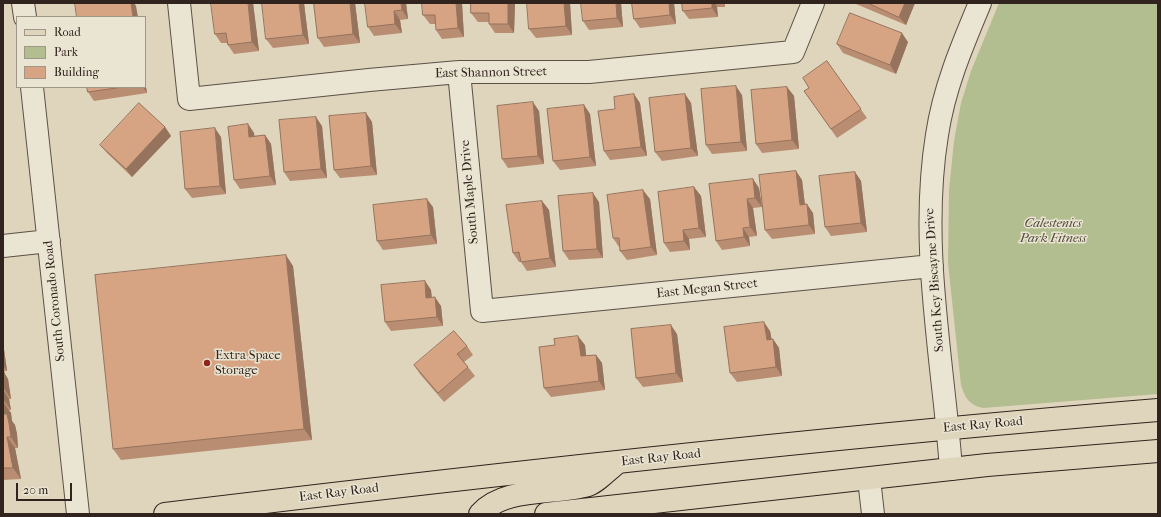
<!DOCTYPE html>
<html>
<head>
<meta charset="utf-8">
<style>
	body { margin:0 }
	#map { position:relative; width:1161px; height:517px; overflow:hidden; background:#dfd5bc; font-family:"IM FELL French Canon",serif }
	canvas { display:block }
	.frame { position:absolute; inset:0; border:4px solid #31231d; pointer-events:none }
	.legend { position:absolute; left:16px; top:16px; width:130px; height:72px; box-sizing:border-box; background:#eae4d3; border:1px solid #a0978a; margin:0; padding:5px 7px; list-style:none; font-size:12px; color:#31231d }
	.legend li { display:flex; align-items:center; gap:8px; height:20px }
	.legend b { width:20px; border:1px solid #a0978a }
	.scale { position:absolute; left:16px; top:483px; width:56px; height:18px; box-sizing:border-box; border:2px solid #31231d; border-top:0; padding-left:5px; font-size:12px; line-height:14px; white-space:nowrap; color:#31231d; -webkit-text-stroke:3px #eae4d3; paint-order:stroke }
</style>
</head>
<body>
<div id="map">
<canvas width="1161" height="517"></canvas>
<div class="frame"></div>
<ul class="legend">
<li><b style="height:5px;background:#dfd5bc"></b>Road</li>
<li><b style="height:11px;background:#b2bd90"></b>Park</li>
<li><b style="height:11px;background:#d7a483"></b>Building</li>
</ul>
<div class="scale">20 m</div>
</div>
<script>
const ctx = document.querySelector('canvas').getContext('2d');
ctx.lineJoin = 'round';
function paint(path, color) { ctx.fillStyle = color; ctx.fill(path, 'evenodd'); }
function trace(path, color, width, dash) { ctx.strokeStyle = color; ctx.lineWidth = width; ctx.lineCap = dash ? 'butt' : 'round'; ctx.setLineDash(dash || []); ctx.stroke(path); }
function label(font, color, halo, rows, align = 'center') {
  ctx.font = font + ' "IM FELL French Canon",serif'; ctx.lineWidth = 3; ctx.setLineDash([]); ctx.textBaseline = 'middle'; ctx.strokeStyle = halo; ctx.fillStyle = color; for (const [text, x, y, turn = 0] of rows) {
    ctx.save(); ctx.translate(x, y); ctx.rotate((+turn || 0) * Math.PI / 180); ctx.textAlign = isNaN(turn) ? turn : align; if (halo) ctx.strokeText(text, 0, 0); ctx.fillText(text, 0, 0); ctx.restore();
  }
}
paint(new Path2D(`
	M999 3H1158V394L983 408C969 405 965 398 961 385L948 263 949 190 954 141 961 103 971 71Z`), '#b2bd90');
const minor = new Path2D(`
	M23 3 25 17
	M179 3 189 99 369 80 459 72H589L793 52 813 3
	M459 72 482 311 932 266
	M32 87 78 514
	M3 246 49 241
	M951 469C943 358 919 246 937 135 944 88 962 46 980 3
	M869 479 873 514`);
const major = new Path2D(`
	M165 514C495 474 826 437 1158 410
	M480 514C505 486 555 495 588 485 596 483 610 468 617 463
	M546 514 987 465 1158 451`);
trace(minor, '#5c5045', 24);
trace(major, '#31231d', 24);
trace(minor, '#eae4d3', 22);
trace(major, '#dfd5bc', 22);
paint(new Path2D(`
	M253 3 259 51 234 54 228 45 227 43H221L215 34Z
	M304 3 309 44 273 48 266 39Z
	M314 3H355L360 43 324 47 318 38Z
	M406 3 408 19 400 20 402 33 374 36 368 27Z
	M462 3 464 37 442 39 436 30V24H430L423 15Z
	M471 3H515L514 33H495L489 24V22H478L471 13Z
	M570 3 572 35 536 38 529 29Z
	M621 3 623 27 589 30 583 21Z
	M632 3H674L676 24 640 28 634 19Z
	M682 3H725V7H717L718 17 689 19 683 11Z
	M855 3H915L906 25 856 4Z
	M908 42 896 74 843 53 837 44Z
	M827 61 867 118 837 138 804 91 809 88Z
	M145 81 147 93 94 101 88 92 87 87H145Z
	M787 87 794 96 799 149 762 153 756 144Z
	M685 94 691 103 698 156 662 161 655 152Z
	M742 95 747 151 712 154 706 145Z
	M640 103 647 156 610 160 604 151 615 109Z
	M584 105 590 114 596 166 560 170 553 161Z
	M539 111 544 164 508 168 502 159Z
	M366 113 372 122 377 175 340 178 334 170Z
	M248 124 254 133V136L265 135 271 144 276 185 240 189 234 180Z
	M322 126 327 178 290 181 284 172Z
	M165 127 171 136 132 177 107 153 100 145Z
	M221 137 226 194 192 198 185 189Z
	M796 171 802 180 805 205 813 213 815 234 772 239 765 230Z
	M855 172 861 181 867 232 831 236 825 227Z
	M753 179 759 188 762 207 753 208 757 236 749 237 750 246 722 250 716 241Z
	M694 187 701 196 706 237 689 239 690 250 670 252 664 243Z
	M650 199 657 255 627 260 620 251V247H619L613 238Z
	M542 201 549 210 556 267 527 271 521 262H519L513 253Z
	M599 202 603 258 569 260 563 251Z
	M433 207 437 244 383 250 377 241Z
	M293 266 312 440 121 460 113 449Z
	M425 281 431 290 432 297 441 306 443 326 391 331 385 322Z
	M770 331 772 340 773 339 779 348 782 376 737 382 730 373Z
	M677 334 683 382 643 387 636 378Z
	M3 342 7 371H4L5 374 8 379 11 399H9L11 410H9L11 413 12 421 15 425 17 434 18 448H15L21 479 3 480Z
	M585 345 586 356 596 355 602 363 605 390 551 397 544 388Z
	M467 346 473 355 464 362 475 376 444 402 420 374 414 365Z`), '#b98d71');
paint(new Path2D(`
	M131 3H134L136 6 138 17H133Z
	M248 3H253L259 51 252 42Z
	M299 3H304L309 44 303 35Z
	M350 3H355L360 43 353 34Z
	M401 3H406L408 19 402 10Z
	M456 3H462L464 37 458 28Z
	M508 3H515L514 33 508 24Z
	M564 3H570L572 35 566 26Z
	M616 3H621L623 27 617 18Z
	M669 3H674L676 24 670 15Z
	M712 3H715L717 7 718 17 712 8Z
	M905 3H915L906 25 899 17Z
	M394 11 400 20 402 33 395 24Z
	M902 33 908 42 896 74 890 65Z
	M145 81 147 93 143 87H145Z
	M736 86 742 95 747 151 741 142Z
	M787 87 794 96 799 149 792 140Z
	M634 94 640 103 647 156 641 147Z
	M685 94 691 103 698 156 691 148Z
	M533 102 539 111 544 164 538 156Z
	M584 105 590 114 596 166 590 157Z
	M366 113 372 122 377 175 371 166Z
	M316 117 322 126 327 178 321 169Z
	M248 124 254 133 256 146 249 137Z
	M165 127 171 136 132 177 126 169Z
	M215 128 221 137 226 194 220 186Z
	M265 135 271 144 276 185 270 176Z
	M796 171 802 180 806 214 800 205Z
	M855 172 861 181 867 232 861 223Z
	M753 179 759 188 762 207 755 198Z
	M694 187 701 196 706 237 699 228Z
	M643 190 650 199 657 255 651 247Z
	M593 193 599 202 603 258 597 249Z
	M427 199 433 207 437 244 431 235Z
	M747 199 753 208 757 236 750 227Z
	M542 201 549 210 556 267 550 258Z
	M807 204 813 213 815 234 809 225Z
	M743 228 749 237 750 246 744 237Z
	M683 230 689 239 690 250 684 241Z
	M286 255 293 266 312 440 304 429Z
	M425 281 431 290 432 307 426 298Z
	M435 297 441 306 443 326 437 317Z
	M764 322 770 331 773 349 767 340Z
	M671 325 677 334 683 382 676 373Z
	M578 336 585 345 587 365 581 356Z
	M773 339 779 348 782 376 776 367Z
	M3 342 7 371 3 365Z
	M596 355 602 363 605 390 599 381Z
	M3 370 4 371 5 374 8 379 11 399 3 387Z
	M3 390 9 399 11 410 3 399Z
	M3 402 11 413 12 421 15 425 17 434 18 448 11 437 4 414Z
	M7 437 15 448 21 479 13 468Z`), '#96735c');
const building = new Path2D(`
	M75 3H131L133 17H77Z
	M211 3H248L252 42 228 45 226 33 215 34Z
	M262 3H299L303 35 266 39Z
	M314 3H350L353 34 318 38Z
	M365 3H401L402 10 394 11 395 24 368 27Z
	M422 3H456L458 28 436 30 435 15H423Z
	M471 3H508V24H489V13H471Z
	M527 3H564L566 26 529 29Z
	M581 3H616L617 18 583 21Z
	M632 3H669L670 15 634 19Z
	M682 3H712V8L683 11Z
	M868 3H905L899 17Z
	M850 13 902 33 890 65 837 44Z
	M827 61 861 109 831 129 804 91 809 88 803 78Z
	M736 86 741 142 706 145 701 89Z
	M87 87H123L88 92Z
	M787 87 792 140 756 144 751 90Z
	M634 94 641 147 604 151 598 111 615 109 614 97Z
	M685 94 691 148 655 152 649 98Z
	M533 102 538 156 502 159 497 106Z
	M139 103 165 127 126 169 100 145Z
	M584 105 590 157 553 161 547 109Z
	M366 113 371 166 334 170 329 116Z
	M316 117 321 169 284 172 279 120Z
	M248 124 249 137 265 135 270 176 234 180 228 127Z
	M215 128 220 186 185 189 180 132Z
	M796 171 800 205 807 204 809 225 765 230 759 175Z
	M855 172 861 223 825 227 819 176Z
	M753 179 755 198 747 199 750 227 743 228 744 237 716 241 709 184Z
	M694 187 699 228 683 230 684 241 664 243 658 192Z
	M643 190 651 247 620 251 619 238H613L607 195Z
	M593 193 597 249 563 251 558 196Z
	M427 199 431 235 377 241 373 205Z
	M542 201 550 258 521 262 519 252 513 253 506 205Z
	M286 255 304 429 113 449 95 275Z
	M425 281 426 298 435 297 437 317 385 322 381 285Z
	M764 322 767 340 773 339 776 367 730 373 724 327Z
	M671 325 676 373 636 378 631 329Z
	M454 331 467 346 457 354 468 367 438 393 414 365Z
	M578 336 581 356 596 355 599 381 544 388 539 347 555 345 554 339Z
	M3 403 4 414H7L9 423 11 437H7L13 468H3Z`);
paint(building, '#d7a483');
trace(building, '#96735c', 1);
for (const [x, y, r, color] of [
	[207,363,4,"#8f2418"]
]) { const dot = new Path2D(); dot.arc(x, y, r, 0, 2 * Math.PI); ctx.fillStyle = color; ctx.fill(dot); trace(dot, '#eae4d3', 1.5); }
label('13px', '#31231d', '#eae4d3', [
	["East Shannon Street",491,73,-1],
	["South Maple Drive",470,192,-95],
	["South Key Biscayne Drive",935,280,-94],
	["East Megan Street",707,289,-6],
	["South Coronado Road",55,301,-96],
	["East Ray Road",983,425,-5],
	["East Ray Road",661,458,-6],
	["East Ray Road",339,493,-7]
]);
label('italic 13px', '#514a3a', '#eae4d3', [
	["Calestenics",1053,224],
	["Park Fitness",1053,239]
]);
label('13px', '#31231d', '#eae4d3', [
	["Extra Space",215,356],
	["Storage",215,371]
], 'left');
</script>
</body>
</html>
